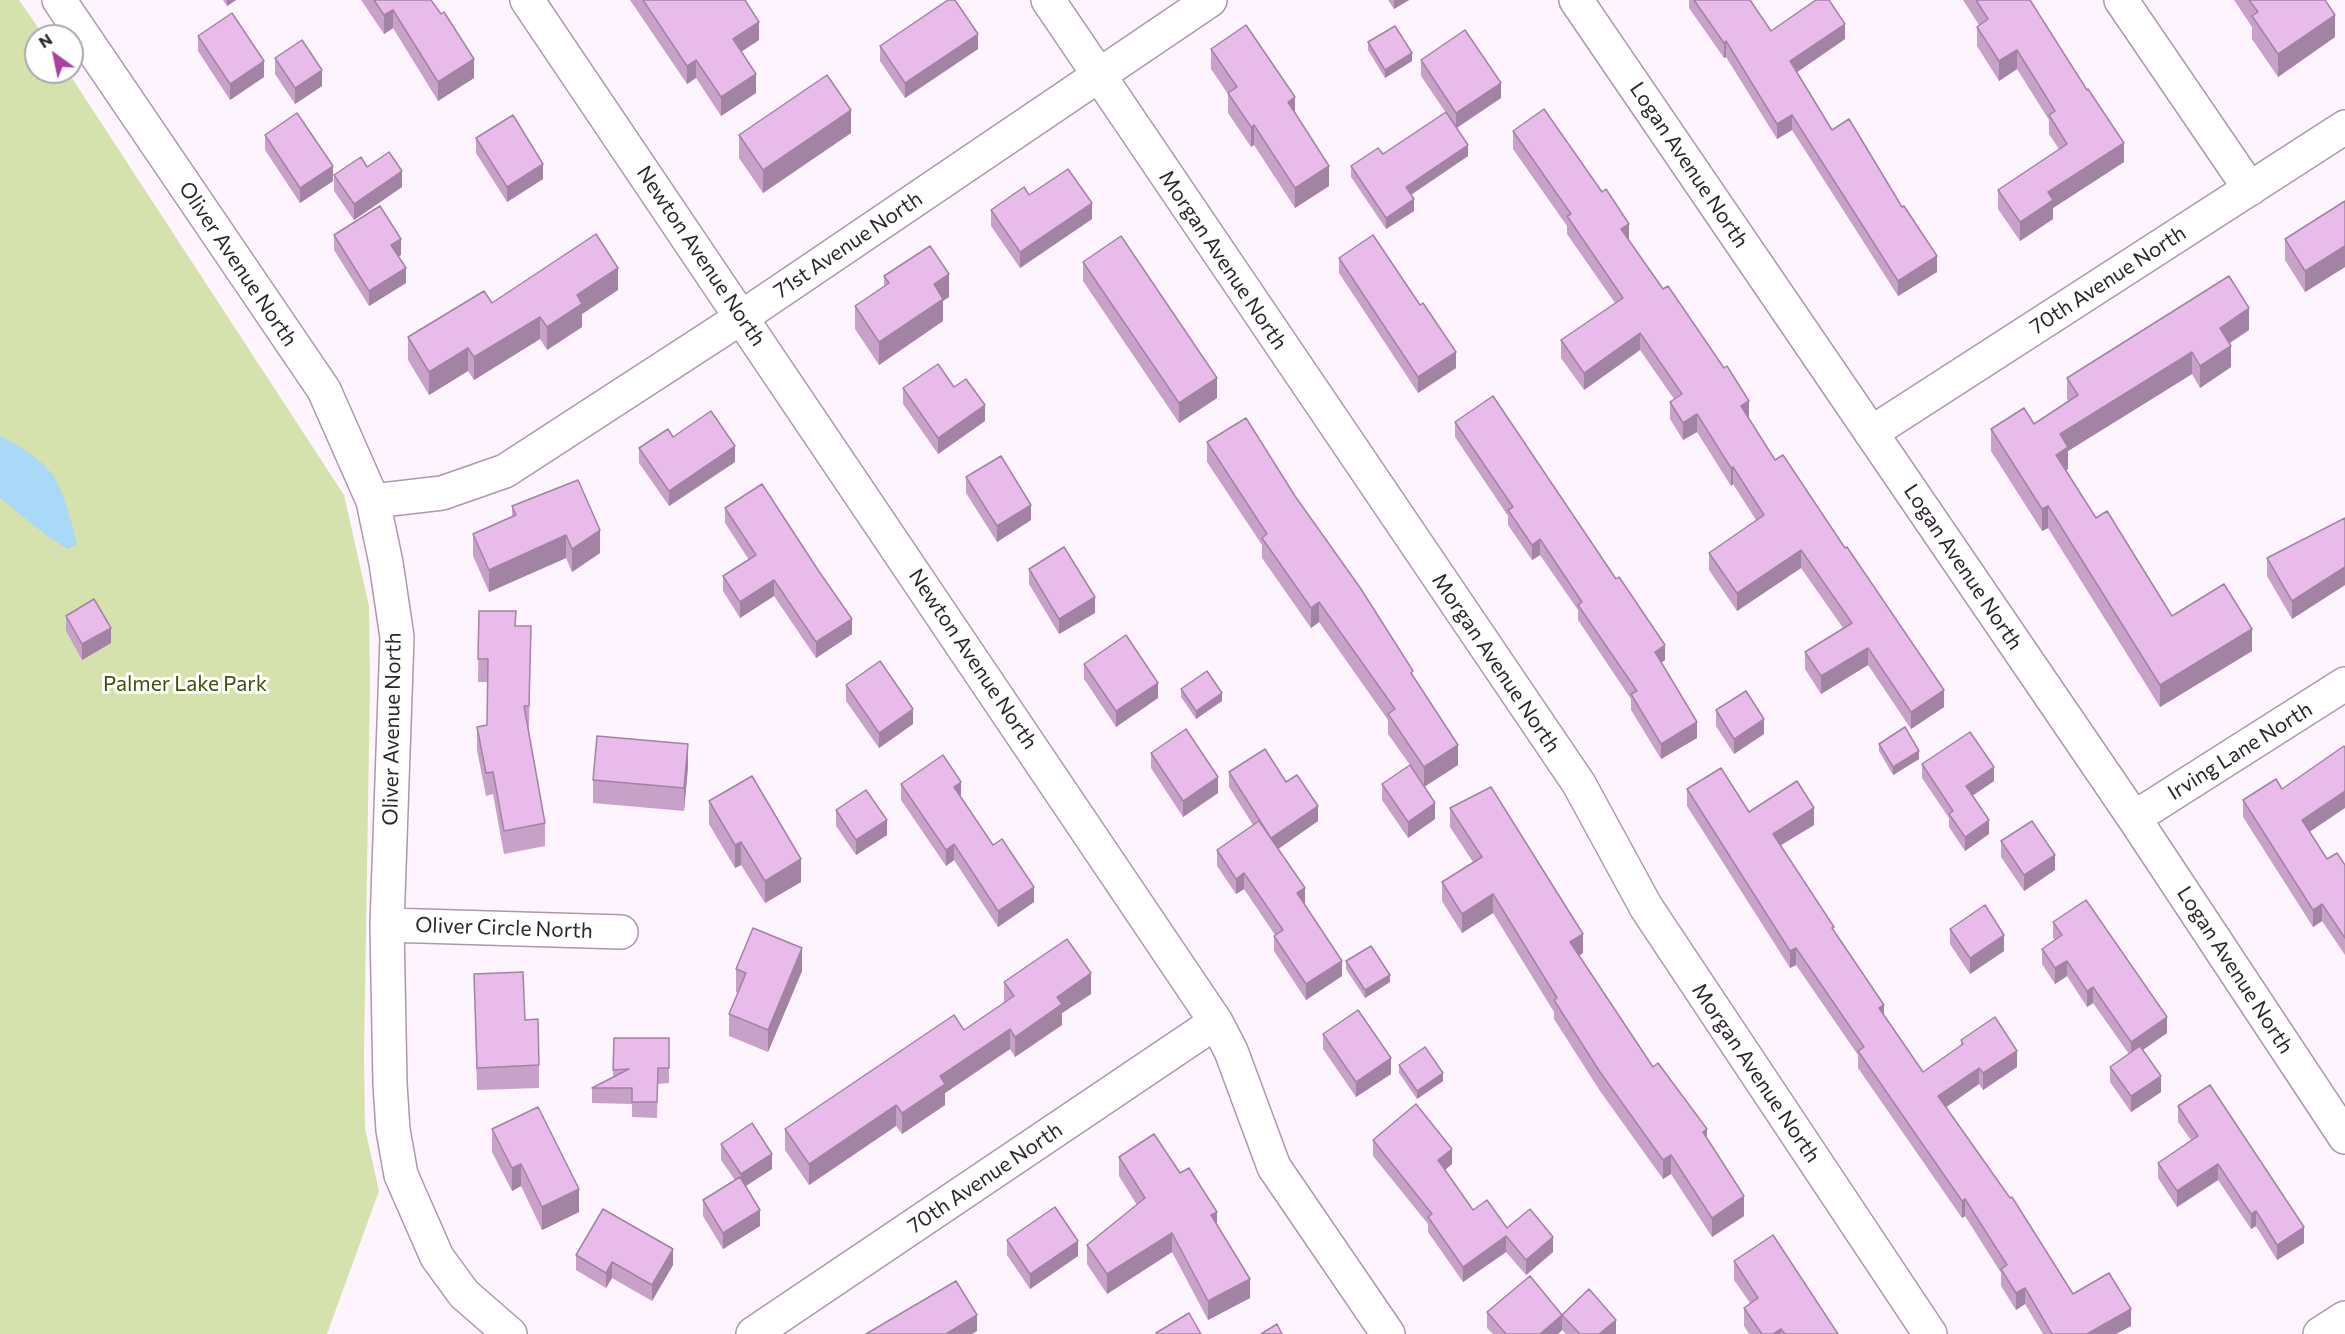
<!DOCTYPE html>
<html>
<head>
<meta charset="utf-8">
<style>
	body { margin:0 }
	#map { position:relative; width:2345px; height:1334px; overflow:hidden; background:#fef4fe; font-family:Commissioner,sans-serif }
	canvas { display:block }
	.north { position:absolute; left:24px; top:24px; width:60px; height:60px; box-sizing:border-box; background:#fff; border:2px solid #aba8ab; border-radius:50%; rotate:327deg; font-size:16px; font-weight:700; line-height:24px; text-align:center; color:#2d252e }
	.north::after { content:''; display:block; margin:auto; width:21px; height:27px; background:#ab40a1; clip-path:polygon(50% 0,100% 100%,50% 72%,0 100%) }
</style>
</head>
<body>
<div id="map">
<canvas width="2345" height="1334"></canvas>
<div class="north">N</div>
</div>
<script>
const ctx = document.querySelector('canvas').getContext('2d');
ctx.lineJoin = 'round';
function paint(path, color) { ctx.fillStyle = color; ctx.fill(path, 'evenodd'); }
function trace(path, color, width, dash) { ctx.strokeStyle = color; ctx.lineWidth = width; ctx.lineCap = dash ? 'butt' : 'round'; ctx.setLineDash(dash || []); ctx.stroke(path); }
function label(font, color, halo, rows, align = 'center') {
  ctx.font = font + ' Commissioner,sans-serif'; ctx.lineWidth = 6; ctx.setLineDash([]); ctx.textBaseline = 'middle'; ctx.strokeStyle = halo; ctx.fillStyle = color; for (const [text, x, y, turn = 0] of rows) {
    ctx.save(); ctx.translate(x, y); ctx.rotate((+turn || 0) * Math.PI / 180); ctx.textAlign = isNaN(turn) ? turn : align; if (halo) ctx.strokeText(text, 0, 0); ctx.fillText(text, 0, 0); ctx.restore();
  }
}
paint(new Path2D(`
	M0 0H19L44 36H36V72H68L344 495 369 606 370 685 364 1055 365 1128 379 1191 327 1334H0Z`), '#d6e2ae');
paint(new Path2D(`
	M0 436C17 444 41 459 52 474 63 489 73 526 77 544L68 549C43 535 23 516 0 498Z`), '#aad8f7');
const minor = new Path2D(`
	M59 0 324 390 373 501 386 563 397 637 387 925 390 1084 393 1130 401 1175 437 1257 464 1294 510 1334
	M527 0 1216 1022 1231 1051 1274 1167 1388 1334
	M1048 0 1579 784 1646 907 1930 1334
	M1576 0 2134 818 2345 1137
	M2121 0 2250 189
	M1871 433 2345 127
	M373 501 442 493 505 471 742 317 1210 0
	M2134 818 2345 684
	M387 925 621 932
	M753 1334 1216 1022`);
const tertiary = new Path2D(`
	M2320 1334 2345 1318`);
trace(minor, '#ad97ae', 36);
trace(tertiary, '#ad97ae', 36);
trace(minor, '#fff', 33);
trace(tertiary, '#fff', 33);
paint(new Path2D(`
	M223 0H236L227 6Z
	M361 0H431L474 78 438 101 393 28 384 34Z
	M630 0H745L759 40 741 52 756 93 721 116 696 78 687 84Z
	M1388 0H1409L1394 9Z
	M1689 0H1750L1771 31 1845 39 1797 72 1832 130 1937 272 1898 296 1792 130 1777 139 1726 57 1724 58 1689 8Z
	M1963 0H2030L2124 162 2053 208V219L2020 241 1998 209V190L2059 149 2049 134V120L2017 69 1999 81 1977 46V27L1979 25Z
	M2234 0H2325L2335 37 2278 77 2252 39V27Z
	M198 36 264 77 230 100 198 51Z
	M1368 42 1412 61 1385 78 1368 50Z
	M880 46 978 49 905 98 880 61Z
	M1211 49 1295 113 1329 186 1295 208 1254 145 1251 147 1228 113V94L1211 69Z
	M275 58 322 86 295 104 275 74Z
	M1421 60 1501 98 1457 128 1468 156 1411 195 1414 211 1386 229 1351 177V166L1383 154 1446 113 1421 76Z
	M1513 131 1629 240 1749 419 1775 460 1944 707 1911 729 1868 665 1821 694 1805 669V652L1843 628 1801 568 1737 611 1709 570V553L1756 520 1733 484 1731 486 1697 432 1683 440 1670 419V402L1674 399 1640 350 1584 390 1561 358V340L1615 303 1567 234V226L1513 149Z
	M851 133 763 193 739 158V135Z
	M265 135 333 181 300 203 265 150Z
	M476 138 543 179 507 202 476 153Z
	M367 167 402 187 354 220 334 191V175Z
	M1029 195 1092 219 1020 268 991 226V210Z
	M2345 201V267L2305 292 2285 260V239Z
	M334 235 401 255 398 256 406 283 369 306 334 250Z
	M1339 258 1456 368 1418 393 1339 273Z
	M1083 262 1217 398 1179 423 1083 281Z
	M884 276 949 297 943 301V321L879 365 855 329V306L884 287Z
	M618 290 582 314V327L547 350 540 339 474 380 468 371 429 395 408 360V337L492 303Z
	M2249 330 2230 343 2231 367 2200 388 2192 374 2068 451V469L2066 470 2096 518 2172 616 2252 651 2160 707 2048 528 2042 531 1991 451V429L2034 424 2069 401 2067 399V378Z
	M954 387 985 421 938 454 903 404V388Z
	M1455 422 1665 660 1661 663 1697 738 1661 759 1631 710V699L1578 620V610L1540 555 1532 560 1508 525V516L1455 437Z
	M673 437 735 462 669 506 639 463V448Z
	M1207 442 1295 496 1413 676 1458 765 1424 787 1435 819 1408 838 1382 800V784L1410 765 1388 734V720L1319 622 1311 628 1262 558V545L1207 462Z
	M966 477 1031 520 997 542 966 493Z
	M512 506 600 553 572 572 566 558 489 592 473 556V534L512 516Z
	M725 508 852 634 816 658 774 596 740 618 723 591V576L749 560 725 523Z
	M2345 518V585L2292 619 2267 576V558Z
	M1029 569 1095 613 1059 634 1029 584Z
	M479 611 516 626H531L529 729H528L545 823V846L504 854 493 794 486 796 477 750V727L487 725V682H478Z
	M66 616 111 643 82 660 66 631Z
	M1084 664 1158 698 1116 727 1084 679Z
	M846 685 913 724 879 748 846 701Z
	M1181 689 1222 701 1196 719 1181 697Z
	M1716 710 1764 734 1734 754 1716 726Z
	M1879 744 1919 759 1893 775 1879 751Z
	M1151 753 1218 793 1183 817 1151 768Z
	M1922 764 1994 781 1972 796 1989 834 1965 851 1949 827V818L1922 778Z
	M688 767 684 811 593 803V780Z
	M1229 772 1286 782 1318 821 1278 849 1305 903 1304 904 1342 976 1306 1000 1274 951V936L1275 935 1244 889 1236 894 1217 866V850L1253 825 1229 787Z
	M901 784 961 797 993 845 1034 902 998 927 954 860 946 866 901 800Z
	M1687 789 1749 812 1814 825 1781 845 1884 1015 1923 1072 1961 1047V1040L2017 1067 1983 1090 1979 1084 1946 1107 2073 1294 2131 1326 2116 1334H2043L2025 1304 2016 1310 2001 1286V1273L1965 1216 1962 1218 1858 1068V1055L1796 965 1790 968 1687 806Z
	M2243 800 2310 832 2327 859 2345 865V955L2322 921 2313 927 2243 817Z
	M709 801 801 882 765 903 741 865 735 868 709 824Z
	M1450 808 1583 953 1579 956 1653 1067 1707 1138 1744 1216 1712 1237 1671 1174 1663 1179 1600 1091 1554 1019V1012L1493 913 1462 933 1442 901V882L1473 862 1450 827Z
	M836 810 887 835 856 855 836 826Z
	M2001 841 2055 870 2024 891 2001 857Z
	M2053 922 2167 1033 2143 1050 2161 1092 2131 1112 2110 1082V1067L2129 1054 2093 1003 2087 1007 2067 976 2055 984 2042 964V949L2055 940 2053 938Z
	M1950 929 2004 951 1970 974 1950 944Z
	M1346 961 1390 982 1365 998 1346 969Z
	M736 969 802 971 768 1052 729 1036V1014L738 993 736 992Z
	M474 974 525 1020 539 1065V1088L477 1090Z
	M1004 982 1091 994 1062 1013V1025L1015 1057 1010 1049 945 1093V1105L902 1134 896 1126 809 1185 785 1150V1129L964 1030 1004 1003Z
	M1323 1034 1391 1074 1356 1097 1323 1049Z
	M614 1038H669V1083L658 1084 657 1118 632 1117V1104L592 1103V1088L613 1077Z
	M1399 1065 1443 1081 1417 1099 1399 1073Z
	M2178 1106 2304 1243 2277 1260 2256 1226 2251 1229 2218 1180 2177 1207 2158 1178V1163L2191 1140 2178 1122Z
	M492 1129 579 1212 542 1230 521 1186 512 1191 492 1152Z
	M1373 1140 1452 1164 1445 1170 1473 1210 1553 1252 1526 1275 1506 1252 1463 1282 1428 1232V1224L1373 1156Z
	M721 1144 772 1169 746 1186 760 1226 723 1249 703 1216V1200L735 1180 721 1160Z
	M1119 1157 1180 1173 1217 1224 1250 1298 1208 1320 1172 1252 1107 1294 1087 1264V1245L1137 1205 1119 1176Z
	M1007 1240 1078 1256 1030 1289 1007 1255Z
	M576 1255 673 1265 652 1301 612 1278 606 1288 576 1270Z
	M1734 1261 1838 1334H1749L1744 1326V1308L1750 1303 1734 1280Z
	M1487 1312 1562 1315 1616 1334H1566L1562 1330 1558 1334H1493L1487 1328Z`), '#c8a1c9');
paint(new Path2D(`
	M227 0H236L227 6Z
	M1394 0H1409L1394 9Z
	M393 10V28L384 34V15Z
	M2335 15V37L2278 77V54Z
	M759 22V40L733 57V39Z
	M1845 24V39L1790 77V61Z
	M978 34V49L905 98V83Z
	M1726 41V57L1724 58V43Z
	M2017 50V69L1999 81V61Z
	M1412 53V61L1385 78V70Z
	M474 59V78L438 101V82Z
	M696 60V78L687 84V66Z
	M264 61V77L230 100V84Z
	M322 70V86L295 104V88Z
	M756 74V93L721 116V97Z
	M1501 83V98L1456 128V113Z
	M1295 97V117L1288 102Z
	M851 110V133L763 193V170Z
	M1792 115V130L1777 139V124Z
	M1254 125V145L1251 147V127Z
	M2124 143V162L2053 208V219L2020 241V222L2048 192Z
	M1468 145V156L1406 198V187Z
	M543 164V179L507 202V187Z
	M333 166V181L300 203V188Z
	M1329 166V186L1295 208V188Z
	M402 171V187L354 220V204Z
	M1414 199V211L1386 229V218Z
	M1092 203V219L1020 268V252Z
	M1629 224V241L1621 229Z
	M401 239V255L391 261V245Z
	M2345 246V267L2305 292V271Z
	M1937 256V272L1898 296V281Z
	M406 268V283L369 306V291Z
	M618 268V290L582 314V327L547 350V327L577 295Z
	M949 274V297L943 301V321L879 365V342L934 284Z
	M2249 308V330L2220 349V328Z
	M540 317V339L474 380V357Z
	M1640 333V350L1584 390V373Z
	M2231 346V367L2200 388V366Z
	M468 348V371L429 395V372Z
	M1456 352V368L1418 393V377Z
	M2192 352V374L2068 451V469L2056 476V455L2060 434Z
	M1217 378V398L1179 423V403Z
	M1749 401V418L1741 406Z
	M985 405V421L938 454V438Z
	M1697 414V432L1683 440V423Z
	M735 446V462L669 506V491Z
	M1733 467V484L1731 486V468Z
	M1031 505V520L997 542V526Z
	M2048 506V528L2042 531V509Z
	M600 530V553L572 572V549Z
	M566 535V558L489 592V570Z
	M1540 539V555L1532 560V545Z
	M1801 550V568L1737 611V593Z
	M2345 567V585L2292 619V601Z
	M774 580V596L740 618V602Z
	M1095 597V613L1059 634V619Z
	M1319 602V622L1311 628V608Z
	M852 619V634L816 658V642Z
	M111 628V643L82 660V644Z
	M2252 629V651L2160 707V685Z
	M1665 645V660L1655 667V652Z
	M1868 648V665L1821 694V676Z
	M1158 683V698L1116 727V711Z
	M1944 690V707L1911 729V712Z
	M1222 693V701L1196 719V711Z
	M913 709V724L879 748V733Z
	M1764 719V734L1734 754V739Z
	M1697 722V738L1661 759V744Z
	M688 744V767L684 811V788Z
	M1458 745V765L1424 787V767Z
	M1919 751V759L1893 775V767Z
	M1994 767V781L1966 800V786Z
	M1218 777V793L1183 817V801Z
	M961 782V797L954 802V787Z
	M2345 791V808L2302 837V820Z
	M1435 803V819L1408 838V822Z
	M1318 806V821L1271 854V838Z
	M1814 808V825L1773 850V834Z
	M887 820V835L856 855V840Z
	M1989 820V834L1965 851V837Z
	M741 842V865L735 868V845Z
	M954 844V860L946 866V850Z
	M2055 855V870L2024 891V875Z
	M801 859V882L765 903V881Z
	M1244 873V889L1236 894V879Z
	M1034 887V902L998 927V911Z
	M1305 888V903L1297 909V893Z
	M1493 894V913L1462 933V914Z
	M2322 904V921L2313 927V910Z
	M1583 934V953L1570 961V942Z
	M2004 935V951L1970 974V958Z
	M802 948V971L768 1052V1030Z
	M1796 948V965L1790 968V951Z
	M1342 961V976L1306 1000V984Z
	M2067 961V976L2055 984V968Z
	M1091 973V994L1062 1013V1025L1015 1057V1037L1057 997Z
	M1390 975V982L1365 998V990Z
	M2093 987V1003L2087 1007V991Z
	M1884 1005V1021L1879 1008Z
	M2167 1017V1033L2131 1058V1042Z
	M1010 1029V1049L945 1093V1105L902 1134V1113L940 1076Z
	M2017 1051V1067L1983 1090V1073Z
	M1391 1058V1074L1356 1097V1082Z
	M1979 1068V1084L1938 1113V1096Z
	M1443 1073V1081L1417 1099V1091Z
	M2161 1076V1092L2131 1112V1096Z
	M896 1105V1126L809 1185V1164Z
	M1707 1129V1148L1703 1132Z
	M1452 1149V1164L1438 1176V1160Z
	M772 1154V1169L741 1189V1174Z
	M1671 1155V1174L1663 1179V1160Z
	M521 1164V1186L512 1191V1168Z
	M2218 1164V1180L2177 1207V1191Z
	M579 1189V1212L542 1230V1207Z
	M1744 1196V1216L1712 1237V1218Z
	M1965 1199V1216L1962 1218V1201Z
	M760 1210V1226L723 1249V1233Z
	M2256 1211V1226L2251 1229V1214Z
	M1217 1212V1231L1211 1215Z
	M2304 1227V1243L2277 1260V1245Z
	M1172 1233V1252L1107 1294V1274Z
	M1506 1236V1252L1463 1282V1267Z
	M1553 1237V1252L1526 1275V1260Z
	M1078 1241V1256L1030 1289V1274Z
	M673 1249V1265L652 1301V1285Z
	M612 1262V1278L606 1288V1273Z
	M1250 1279V1298L1208 1320V1301Z
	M2025 1288V1304L2016 1310V1293Z
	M2131 1309V1326L2116 1334H2087Z
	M977 1315V1331L972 1334H946Z
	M1562 1315V1330L1558 1334H1540Z
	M1616 1320V1334H1599Z
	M1781 1329V1334H1773Z`), '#a283a4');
const building = new Path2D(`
	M374 0H431L441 14 444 12 474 59 438 82 393 10 384 15Z
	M643 0H745L759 22 733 39 756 74 721 97 696 60 687 66Z
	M948 0H955L978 34 905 83 880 46Z
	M1694 0H1750L1771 31 1816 0H1829L1845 24 1790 61 1832 130 1849 119 1902 207 1904 206 1937 256 1898 281 1792 115 1777 124 1726 41 1724 43Z
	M1976 0H2030L2087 90 2088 89 2124 143 2048 192 2053 200 2020 222 1998 190 2067 144 2049 115 2055 111 2017 50 1999 61 1977 27 1988 19Z
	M2249 0H2325L2335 15 2278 54 2252 16 2258 12Z
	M232 13 264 61 230 84 198 36Z
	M1246 25 1295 97 1288 102 1329 166 1295 188 1254 125 1251 127 1228 93 1237 87 1211 49Z
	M1395 26 1412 53 1385 70 1368 42Z
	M1465 30 1501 83 1456 113 1421 60Z
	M302 40 322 70 295 88 275 58Z
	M827 75 851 110 763 170 739 135Z
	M1544 109 1602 192 1606 189 1629 224 1621 229 1663 289 1668 286 1724 368 1727 366 1749 401 1741 406 1775 460 1783 455 1845 548 1847 547 1944 690 1911 712 1868 648 1821 676 1805 652 1852 623 1801 550 1737 593 1709 553 1764 515 1733 467 1731 468 1697 414 1683 423 1670 402 1682 394 1640 333 1584 373 1561 340 1623 298 1567 216 1571 214 1513 131Z
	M1446 112 1468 145 1406 187 1414 199 1386 218 1351 166 1378 148 1383 154Z
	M297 113 333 166 300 188 265 135Z
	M513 115 543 164 507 187 476 138Z
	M389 152 402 171 354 204 334 175 361 157 367 167Z
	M1068 169 1092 203 1020 252 991 210 1024 187 1029 195Z
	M2345 201V246L2305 271 2285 239Z
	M380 206 401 239 391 245 406 268 369 291 334 235Z
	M596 234 618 268 577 295 582 304 547 327 540 317 474 357 468 348 429 372 408 337 484 291 492 303Z
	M1373 235 1420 305 1423 303 1456 352 1418 377 1339 258Z
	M1121 236 1217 378 1179 403 1083 262Z
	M930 246 949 274 934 284 943 299 879 342 855 306 889 283 884 276Z
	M2229 276 2249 308 2220 328 2231 346 2200 366 2192 352 2060 434 2068 447 2056 455 2096 518 2107 511 2172 616 2224 584 2252 629 2160 685 2048 506 2042 509 1991 429 2024 408 2034 424 2078 395 2067 378Z
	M938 364 954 387 966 379 985 405 938 438 903 388Z
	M1493 396 1616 579 1619 577 1665 645 1655 652 1697 722 1661 744 1631 694 1637 691 1578 605 1582 602 1540 539 1532 545 1508 510 1513 507 1455 422Z
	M711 411 735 446 669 491 639 448 668 429 673 437Z
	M1246 418 1295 496 1361 589 1413 671 1411 673 1458 745 1424 767 1388 714 1395 709 1319 602 1311 608 1262 538 1267 534 1207 442Z
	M1001 456 1031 505 997 526 966 477Z
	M578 480 600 530 572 549 566 535 489 570 473 534 516 515 512 506Z
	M762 484 818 570 852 619 816 642 774 580 740 602 723 576 756 555 725 508Z
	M2345 518V567L2292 601 2267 558Z
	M1064 547 1095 597 1059 619 1029 569Z
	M94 599 111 628 82 644 66 616Z
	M479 611H516L515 626H531L529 706H524L545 823 504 831 493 772 486 773 477 727 487 725 488 659H478Z
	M1126 635 1158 683 1116 711 1084 664Z
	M880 661 913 709 879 733 846 685Z
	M1207 671 1222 693 1196 711 1181 689Z
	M1746 691 1764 719 1734 739 1716 710Z
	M1905 727 1919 751 1893 767 1879 744Z
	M1186 729 1218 777 1183 801 1151 753Z
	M1970 732 1994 767 1966 786 1989 820 1965 837 1949 814 1953 811 1922 764Z
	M597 736 688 744 684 788 593 780Z
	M2344 746 2345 748V791L2302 820 2327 859 2337 853 2345 865V938L2322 904 2313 910 2243 800 2276 779 2282 789Z
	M1265 749 1286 782 1297 775 1318 806 1271 838 1229 772Z
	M943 755 961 782 954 787 993 845 1002 839 1034 887 998 911 954 844 946 850 901 784Z
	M1410 765 1435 803 1408 822 1382 784Z
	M1721 768 1749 812 1797 781 1814 808 1773 834 1834 927 1832 928 1884 1005 1879 1008 1923 1072 1963 1044 1961 1040 1995 1017 2017 1051 1983 1073 1979 1068 1938 1096 2010 1198 2012 1197 2073 1294 2109 1273 2131 1309 2087 1334H2052L2025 1288 2016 1293 2001 1269 2007 1265 1965 1199 1962 1201 1858 1051 1864 1047 1796 948 1790 951 1687 789Z
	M752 776 801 859 765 881 741 842 735 845 709 801Z
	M1491 787 1583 934 1570 942 1653 1067 1658 1063 1707 1129 1703 1132 1744 1196 1712 1218 1671 1155 1663 1160 1600 1072 1554 1000 1557 998 1493 894 1462 914 1442 882 1482 857 1450 808Z
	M866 790 887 820 856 840 836 810Z
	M1259 821 1305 888 1297 893 1342 961 1306 984 1274 936 1283 930 1244 873 1236 879 1217 850Z
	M2032 821 2055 855 2024 875 2001 841Z
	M2086 900 2167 1017 2131 1042 2093 987 2087 991 2067 961 2055 968 2042 949 2062 935 2053 922Z
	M1985 905 2004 935 1970 958 1950 929Z
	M753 928 802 948 768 1030 729 1014 746 973 736 969Z
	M1067 939 1091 973 1057 997 1062 1004 1015 1037 1010 1029 940 1076 945 1084 902 1113 896 1105 809 1164 785 1129 954 1015 964 1030 1014 996 1004 982Z
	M1371 946 1390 975 1365 990 1346 961Z
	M523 972 525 1020 538 1019 539 1065 477 1068 474 974Z
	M1358 1010 1391 1058 1356 1082 1323 1034Z
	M614 1038H669V1068H658L657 1102H632V1088H592L629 1069 613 1070Z
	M2140 1046 2161 1076 2131 1096 2110 1067Z
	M1425 1047 1443 1073 1417 1091 1399 1065Z
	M2210 1085 2304 1227 2277 1245 2256 1211 2251 1214 2218 1164 2177 1191 2158 1163 2198 1136 2178 1106Z
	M1416 1104 1452 1149 1438 1160 1473 1210 1487 1200 1507 1228 1530 1209 1553 1237 1526 1260 1506 1236 1463 1267 1428 1217 1432 1214 1373 1140Z
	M538 1107 579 1189 542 1207 521 1164 512 1168 492 1129Z
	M752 1123 772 1154 741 1174 721 1144Z
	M1154 1134 1180 1173 1189 1168 1217 1212 1211 1215 1250 1279 1208 1301 1172 1233 1107 1274 1087 1245 1145 1198 1119 1157Z
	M740 1177 760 1210 723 1233 703 1200Z
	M1055 1207 1078 1241 1030 1274 1007 1240Z
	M603 1209 673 1249 652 1285 612 1262 606 1273 576 1255Z
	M1773 1235 1838 1334H1785L1781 1329 1773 1334H1762L1744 1308 1758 1298 1734 1261Z
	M1530 1276 1562 1315 1540 1334H1506L1487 1312Z
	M956 1281 977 1315 946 1334H866Z
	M1589 1289 1616 1320 1599 1334H1580L1562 1315Z
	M1189 1313 1201 1334H1157L1156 1333Z
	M1277 1324 1282 1334H1261Z`);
paint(building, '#e8bbea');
trace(building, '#a283a4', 1.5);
label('21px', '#2d252e', '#fff', [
	["Logan Avenue North",1689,165,56],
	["71st Avenue North",848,245,-34],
	["Newton Avenue North",701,256,56],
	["Morgan Avenue North",1223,260,56],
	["Oliver Avenue North",238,264,56],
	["70th Avenue North",2108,280,-33],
	["Logan Avenue North",1963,567,56],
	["Newton Avenue North",973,659,56],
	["Morgan Avenue North",1496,663,56],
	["Oliver Avenue North",392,729,-89],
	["Irving Lane North",2240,751,-32],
	["Oliver Circle North",504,928,2],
	["Logan Avenue North",2235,970,57],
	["Morgan Avenue North",1756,1073,56],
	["70th Avenue North",985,1178,-34]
]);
label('21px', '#424c05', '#fff', [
	["Palmer Lake Park",185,684]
]);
</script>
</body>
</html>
